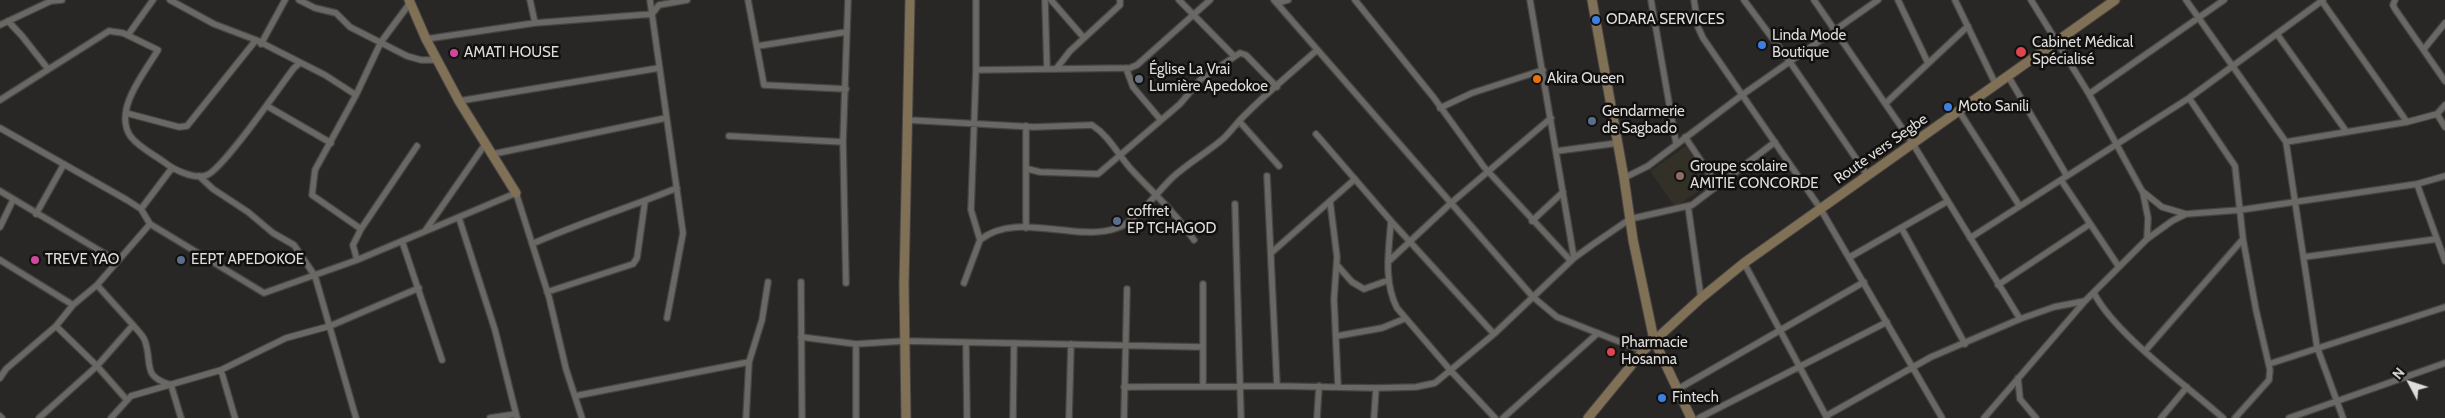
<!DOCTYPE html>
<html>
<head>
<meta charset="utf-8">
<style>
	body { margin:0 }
	#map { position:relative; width:2445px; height:418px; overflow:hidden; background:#292725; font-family:Cabin,sans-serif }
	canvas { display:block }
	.north { position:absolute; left:2385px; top:358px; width:50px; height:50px; -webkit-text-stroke:4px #11100f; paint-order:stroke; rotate:310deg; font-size:14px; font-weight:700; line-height:20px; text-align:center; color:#dedddb }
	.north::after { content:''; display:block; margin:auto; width:18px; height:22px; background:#dedddb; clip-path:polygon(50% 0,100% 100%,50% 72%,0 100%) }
</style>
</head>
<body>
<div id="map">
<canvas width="2445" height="418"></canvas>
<div class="north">N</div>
</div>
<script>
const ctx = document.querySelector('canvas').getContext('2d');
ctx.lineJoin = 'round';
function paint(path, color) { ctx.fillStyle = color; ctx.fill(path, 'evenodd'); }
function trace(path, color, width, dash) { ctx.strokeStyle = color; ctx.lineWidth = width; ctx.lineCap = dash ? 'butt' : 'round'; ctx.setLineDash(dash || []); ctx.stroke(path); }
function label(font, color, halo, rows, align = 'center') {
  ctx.font = font + ' Cabin,sans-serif'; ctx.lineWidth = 5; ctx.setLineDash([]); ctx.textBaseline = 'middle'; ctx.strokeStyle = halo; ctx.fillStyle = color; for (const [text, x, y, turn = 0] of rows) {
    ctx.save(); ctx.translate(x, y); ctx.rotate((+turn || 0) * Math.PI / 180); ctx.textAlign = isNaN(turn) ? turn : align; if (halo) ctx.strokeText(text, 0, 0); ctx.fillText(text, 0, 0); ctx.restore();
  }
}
paint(new Path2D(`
	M1686 146 1711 183 1675 207 1650 171Z`), '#333028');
const street = new Path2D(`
	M170 0 214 24 256 40 325 75 356 95
	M299 0 315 8 336 13 350 27 407 56 421 60H438
	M530 0 535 23
	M650 0 683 233 667 318
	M748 0 764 85 846 89
	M1045 0 1047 69
	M1051 0 1084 38
	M1179 0 1234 56
	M1274 0 1533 297 1557 317 1643 351
	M1355 0 1434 98 1484 167 1571 261
	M1530 0 1574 258
	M1651 0 1676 143
	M1694 0 1698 27 1703 38 1820 208 1942 418
	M1744 0 1790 62 1868 176
	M1814 0 1913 144 2020 319
	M1898 0 1928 63
	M1955 0 1996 85
	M2031 0 2089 94 2142 191 2162 207 2186 214
	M2186 0 2286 142 2317 347 2343 418
	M2321 0 2407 122
	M2395 0 2393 5 2395 9 2445 81
	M1277 3 1288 0
	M8 21 22 36 48 69
	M0 25 51 1 62 0
	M2277 34 2346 131
	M128 35 153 0
	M426 39 535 23 652 14 659 5 687 0
	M261 44 285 0
	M758 46 846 32
	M2424 49 2445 23
	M1126 68 1133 87 1160 119
	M1056 69 1070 51 1120 5V0
	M976 70 1130 68 1137 65 1210 0
	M2008 76 2067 176
	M2089 94 2224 0
	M2189 98 2235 166 2243 239 2256 310 2270 370 2269 380 2235 418
	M0 100 109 31 123 33 158 50C145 72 112 111 131 137 140 148 153 154 164 162 174 170 195 180 207 175 224 168 280 86 294 68L300 63
	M459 101 659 68
	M1886 103 1968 26
	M267 106 331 143
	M1440 108 1472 93 1543 70
	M1959 111 2019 205
	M126 113 179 127 187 126 256 40
	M2437 114 2445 127
	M908 120 1034 127 1092 125C1109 136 1117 153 1130 168 1152 192 1175 212 1194 240
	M1239 121 1279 166
	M0 128 127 200 141 209 150 224 264 293 357 260 516 193 549 297 566 369 582 418
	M1316 134 1391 221 1494 334
	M729 136 843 142
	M1685 137 1717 185
	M2286 142 2407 122 2437 114 2445 105
	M1557 151 1618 143
	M493 154 666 118
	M1028 169 1040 172 1098 174 1180 104 1201 79 1240 53 1246 55 1277 87
	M199 176 213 189 248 212 273 233 294 245 315 276 356 418
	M1267 176 1277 386
	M1624 178 1648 166 1742 95 1878 0
	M2061 180 2119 267
	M2417 184 2445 261
	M0 191 117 261
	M2143 193 2148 218 2147 239
	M1330 201 1337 257 1334 299 1338 386
	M1235 204 1241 418
	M1688 206 1701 298
	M141 209 172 168
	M36 214 64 164
	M459 218 495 330 517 418
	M1391 221C1389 249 1383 281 1397 308L1451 371 1495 418
	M1532 221 1563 192
	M0 227 13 200
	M1026 228V126
	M361 229 312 195 315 170 356 95 381 42 410 3
	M1902 229 1965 344
	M425 231 486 143
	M1970 238 2189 98 2323 0
	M980 240C1016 210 1076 243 1117 228 1136 222 1158 191 1173 177 1188 163 1208 152 1224 138 1229 133 1234 127 1239 121 1263 96 1291 73 1317 50
	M402 241 442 360
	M532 244C579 223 628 208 677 188
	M1271 253 1355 179
	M1850 257 1948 201
	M2304 257 2437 239
	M0 260 73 305
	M357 260 353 245 361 229 417 146
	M1388 262 1451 203 1551 118
	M1744 263 1827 418
	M1337 265 1352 282 1364 289 1389 280
	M801 282 802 418
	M846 283 843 142 848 0
	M964 283 980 240 971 210 976 70V0
	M1203 284V386
	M1998 285 2090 224
	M547 292 633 264 637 258 645 201
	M2094 293C2114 333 2187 386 2223 418
	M133 325C137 330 143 335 145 341 153 364 141 376 171 385L181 418
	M56 326 97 366 126 399
	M1337 336 1382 328 1404 319
	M801 337 856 344 904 341 1202 347
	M856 344V418
	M966 344 967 418
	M2145 351 2243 239
	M2269 364 2445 307
	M221 370 235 418
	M0 378 6 369 56 326 73 305 97 285 150 224
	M2018 378 2020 399 2036 418
	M1124 387 1277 386 1376 388 1416 387 1435 383 1494 334 1574 258 1592 245 1630 219 1692 205 1775 142
	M1678 389 1864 282
	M575 396 749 362
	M0 416 2 418
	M1826 416 1931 357 2020 319 2054 307 2085 301
	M39 418 97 366 133 325 97 285
	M111 418 131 396 221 370 286 338 330 326 419 288
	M490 418 516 414
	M746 418 749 362 762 320 768 282
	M1013 418 1014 343
	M1069 418 1071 344
	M1124 418 1127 289
	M1317 418 1319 386
	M1374 418 1376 388
	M1503 418 1598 333
	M1699 418 1887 322
	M1984 418 2085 301 2147 239 2172 221 2186 214 2240 210 2417 184 2445 176
	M2161 418 2187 387
	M2289 418 2445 363`);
const secondary = new Path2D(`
	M409 0 426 39 459 101 516 193
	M1592 0 1624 178 1633 240 1654 340 1691 418
	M906 418 904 285 910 0
	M1588 418 1643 351 1701 298 1744 263 2115 0`);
trace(street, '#474543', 8);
trace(secondary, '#474543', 11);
trace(street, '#696865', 5.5);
trace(secondary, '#807056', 9);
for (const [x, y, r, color] of [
	[1596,20,5,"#3f7fe0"],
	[1762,45,5,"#3f7fe0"],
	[2021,52,6,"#e0444e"],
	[454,53,5,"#d1479c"],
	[1139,79,5,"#6b7280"],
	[1537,79,5,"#e8710a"],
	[1948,107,5,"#3f7fe0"],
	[1592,121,5,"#5c6f8a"],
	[1680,176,5,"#8d6e63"],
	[1117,221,5,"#5c6f8a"],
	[35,260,5,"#d1479c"],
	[181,260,5,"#5c6f8a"],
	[1611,352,5,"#e0444e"],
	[1662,398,5,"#3f7fe0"]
]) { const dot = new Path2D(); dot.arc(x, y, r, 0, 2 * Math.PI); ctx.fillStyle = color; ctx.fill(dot); trace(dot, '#11100f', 2); }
label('15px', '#dedddb', '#11100f', [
	["ODARA SERVICES",1606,20],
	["Linda Mode",1772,36],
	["Boutique",1772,53],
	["Cabinet Médical",2032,43],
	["Spécialisé",2032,60],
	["AMATI HOUSE",464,53],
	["Église La Vrai",1149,70],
	["Lumière Apedokoe",1149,87],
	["Akira Queen",1547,79],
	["Moto Sanili",1958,107],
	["Gendarmerie",1602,112],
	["de Sagbado",1602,129],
	["Groupe scolaire",1690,167],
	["AMITIE CONCORDE",1690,184],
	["coffret",1127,212],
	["EP TCHAGOD",1127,229],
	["TREVE YAO",45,260],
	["EEPT APEDOKOE",191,260],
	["Pharmacie",1621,343],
	["Hosanna",1621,360],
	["Fintech",1672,398]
], 'left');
label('15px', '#dedddb', '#11100f', [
	["Route vers Segbe",1881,149,-35]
]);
</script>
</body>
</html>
